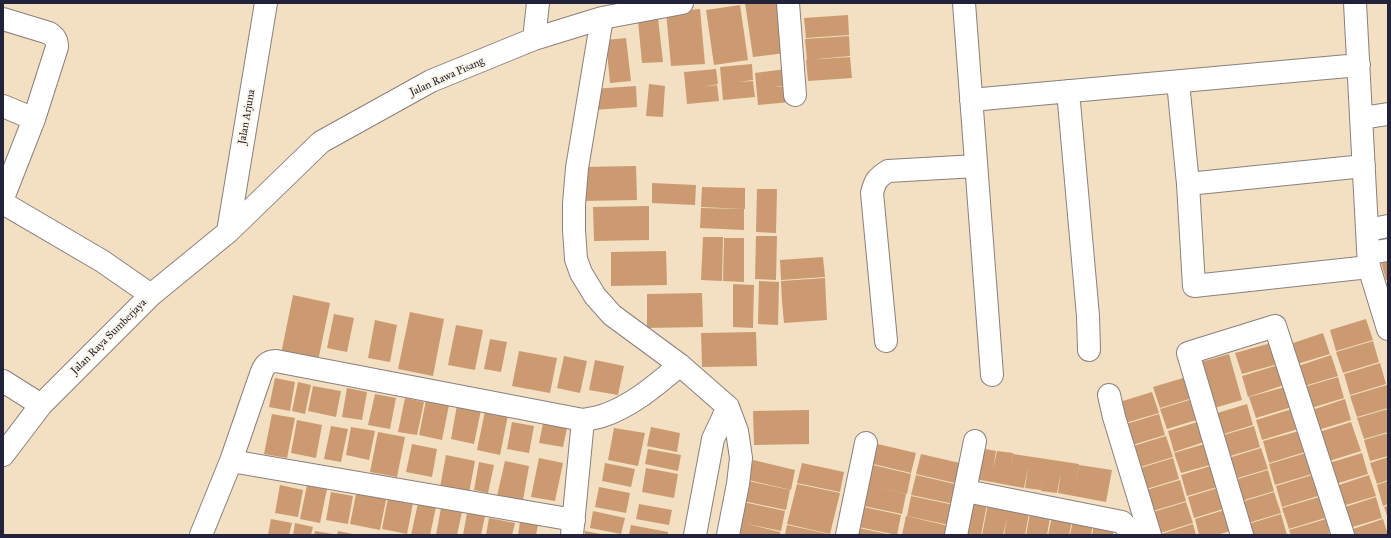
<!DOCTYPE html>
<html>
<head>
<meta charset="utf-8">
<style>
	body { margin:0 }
	#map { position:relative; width:1391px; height:538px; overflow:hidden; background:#f3dfc2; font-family:"IM FELL Great Primer",serif }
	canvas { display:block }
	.frame { position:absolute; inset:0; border:4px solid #22223b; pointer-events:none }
</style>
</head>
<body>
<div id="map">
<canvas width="1391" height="538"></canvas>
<div class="frame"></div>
</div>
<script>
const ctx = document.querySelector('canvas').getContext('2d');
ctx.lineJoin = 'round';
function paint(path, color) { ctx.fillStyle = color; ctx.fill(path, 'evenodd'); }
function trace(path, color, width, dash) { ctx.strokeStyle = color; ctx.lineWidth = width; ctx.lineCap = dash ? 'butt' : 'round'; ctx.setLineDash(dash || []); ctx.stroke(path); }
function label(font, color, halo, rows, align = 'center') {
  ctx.font = font + ' "IM FELL Great Primer",serif'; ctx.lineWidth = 3.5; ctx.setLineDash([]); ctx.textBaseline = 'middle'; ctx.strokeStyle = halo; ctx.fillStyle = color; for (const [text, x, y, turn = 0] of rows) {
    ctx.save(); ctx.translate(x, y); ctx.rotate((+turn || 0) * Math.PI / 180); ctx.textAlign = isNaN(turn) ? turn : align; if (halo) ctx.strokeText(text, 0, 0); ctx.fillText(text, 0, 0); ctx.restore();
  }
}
paint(new Path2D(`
	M745 3H780L786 53 753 57Z
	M740 5 748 60 714 65 706 10Z
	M700 9 705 64 671 66 666 12Z
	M848 15 849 35 806 38 804 18Z
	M658 18 663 62 642 63 638 21Z
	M849 36 850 56 807 60 805 39Z
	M626 38 631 81 610 83 606 40Z
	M850 57 852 78 808 81 806 60Z
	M752 64 753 80 738 82 753 81 755 97 723 100 720 67Z
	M716 69 718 84 703 87 717 85 719 101 687 104 684 72Z
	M786 69 788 85 773 87 788 86 790 102 758 105 755 73Z
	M649 84 665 86 663 117 646 116Z
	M636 86 637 107 593 110 592 89Z
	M636 166 637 200 581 201V167Z
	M652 183 696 185 695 205 652 203Z
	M702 187 745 188V209L701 207Z
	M757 189H777L776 233 756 232Z
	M649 206V240L594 241 593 207Z
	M701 208 744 209V230L700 228Z
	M756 236H777L776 280 755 279Z
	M703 237H723L722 281 701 280Z
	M724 238H744V282L723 281Z
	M666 251 667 285 611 286V252Z
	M823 257 825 277 781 280 780 260Z
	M1388 257V280H1386L1380 259Z
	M825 278 826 299 782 302 781 281Z
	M759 281 779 282 778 325 758 324Z
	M733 284 754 285 753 328 733 327Z
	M702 293 703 327 647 328V294Z
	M293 295 330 303 318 361 281 354Z
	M826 299 827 320 784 323 782 302Z
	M410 312 444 319 433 376 398 369Z
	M334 314 354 318 347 352 327 348Z
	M1366 319 1373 340 1336 351 1330 330Z
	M375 320 397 325 390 362 368 358Z
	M456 325 483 330 475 370 448 365Z
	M756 332 757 366 702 367 701 333Z
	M1323 333 1330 354 1294 365 1287 345Z
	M490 339 507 342 501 372 484 369Z
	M1373 341 1379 362 1343 373 1336 352Z
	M1271 343 1278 364 1242 374 1235 353Z
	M519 351 557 358 550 393 512 386Z
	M1229 354 1242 400 1214 408 1201 362Z
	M1331 355 1338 376 1301 387 1295 367Z
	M564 356 587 361 580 393 557 388Z
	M595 360 624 366 618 395 589 390Z
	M1380 363 1386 384 1350 395 1344 374Z
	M1278 365 1284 385 1248 397 1242 376Z
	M1190 376 1196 397 1160 408 1153 387Z
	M1338 377 1344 398 1308 409 1301 388Z
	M275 378 295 382 290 411 269 407Z
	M298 382 311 385 305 414 292 411Z
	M1387 385 1388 408 1357 417 1350 396Z
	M313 386 341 391 336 417 308 411Z
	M1285 387 1292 407 1256 418 1249 397Z
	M347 388 367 392 362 420 342 417Z
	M1152 392 1159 413 1122 424 1116 403Z
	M375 394 396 398 390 429 368 425Z
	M405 398 424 402 417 435 398 432Z
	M1196 398 1203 418 1167 429 1160 409Z
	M1345 399 1351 420 1315 431 1309 411Z
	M426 400 449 405 442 440 419 435Z
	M1247 404 1253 425 1217 436 1211 415Z
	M457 405 481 410 474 444 451 439Z
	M1292 409 1298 429 1262 440 1256 420Z
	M1388 409V432L1364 439 1357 418Z
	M809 410V444L754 445 753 411Z
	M485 411 508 415 500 455 477 450Z
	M272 414 295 418 287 458 264 454Z
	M1159 414 1165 435 1129 446 1123 425Z
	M297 420 322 425 316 458 291 453Z
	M1204 420 1210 440 1174 452 1168 431Z
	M512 422 534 426 529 453 507 449Z
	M1351 422 1361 451 1326 462 1316 433Z
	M543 423 567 428 563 447 539 443Z
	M331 426 348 429 341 462 324 459Z
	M1254 426 1260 447 1224 458 1217 437Z
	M351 427 375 431 369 460 346 455Z
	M651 427 680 433 677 452 647 446Z
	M614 428 645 433 638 466 608 460Z
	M1299 431 1305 452 1269 463 1263 441Z
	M378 432 405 437 397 477 370 472Z
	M1388 433V456L1370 461 1364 440Z
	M1166 436 1173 457 1137 468 1130 447Z
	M1211 442 1217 463 1181 473 1174 453Z
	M873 443 916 453 911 473 869 463Z
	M412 444 437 449 432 477 406 472Z
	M980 448 996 451 993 469 997 451 1013 453 1009 475 1013 454 1079 464 1075 488 1079 465 1112 470 1106 502 1058 493 1061 472 1057 493 1041 491 1044 471 1041 490 1025 488 1028 467 1024 488 975 479Z
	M1261 448 1268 469 1231 480 1225 459Z
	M648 449 681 455 678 471 645 464Z
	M1306 453 1312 474 1275 485 1269 464Z
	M1362 453 1368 474 1332 485 1326 464Z
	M921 454 964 464 959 484 916 474Z
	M446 455 475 461 469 493 440 487Z
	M1388 457V480L1377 484 1370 463Z
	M539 458 563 463 555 501 531 497Z
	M1173 458 1179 479 1143 490 1137 469Z
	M753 460 795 470 791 490 748 480Z
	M505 461 529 466 523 500 497 496Z
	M479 462 494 465 488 493 474 490Z
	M605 463 635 469 631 487 602 481Z
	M802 463 844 472 840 492 797 483Z
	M869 464 911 474 907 494 877 487 906 494 902 514 859 505Z
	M1217 464 1224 485 1187 496 1181 475Z
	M646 468 678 474 674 498 642 492Z
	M1268 470 1274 491 1238 502 1231 481Z
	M916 475 959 485 954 504 911 495Z
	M1312 475 1318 496 1282 507 1276 486Z
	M1369 475 1376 496 1339 507 1333 487Z
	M1180 480 1186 501 1150 512 1143 491Z
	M748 481 790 490 786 510 743 501Z
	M1388 481V504L1383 506 1377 485Z
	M797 484 840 493 830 534 787 524 792 504 829 512 792 504Z
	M280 485 303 490 298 517 275 513Z
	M307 485 327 489 320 523 300 519Z
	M1224 486 1230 507 1194 518 1188 497Z
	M599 487 630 493 626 513 595 507Z
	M357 489 387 495 380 530 350 524Z
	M331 492 353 496 348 524 326 520Z
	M1274 492 1281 513 1245 524 1238 503Z
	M968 495 988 499 981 535H960Z
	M911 496 954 505 949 525 907 516Z
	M1319 497 1325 518 1289 529 1282 508Z
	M1376 497 1382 518 1346 529 1339 509Z
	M388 498 413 503 407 534 382 529Z
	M989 499 1030 508 1025 535H1004L1007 518 1003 535H982Z
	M743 502 785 511 781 531 738 522Z
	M1186 502 1193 523 1157 534 1150 513Z
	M418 503 436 507 430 535H411Z
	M639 504 672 510 669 525 636 519Z
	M859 506 901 515 897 535 854 526Z
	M1388 506V518L1384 507Z
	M441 508 462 512 457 535H436Z
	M1031 508 1051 512 1047 535H1026Z
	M1231 508 1237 529 1217 535H1199L1195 519Z
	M593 511 625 518 621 534 590 528Z
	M1053 512 1073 516 1069 535H1048Z
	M467 513 485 516 481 535H463Z
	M1281 514 1287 535H1248L1245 525Z
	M906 516 949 526 947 535H902Z
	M1074 516 1094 519 1091 535H1070Z
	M489 518 515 523 512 535H486Z
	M271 519 292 523 289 535H268Z
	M1326 519 1330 535H1291L1289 530Z
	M1383 519 1388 535H1348L1347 531Z
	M1095 520 1115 524 1113 535H1092Z
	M520 522 538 525 536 535H518Z
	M739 522 780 532V535H736Z
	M295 523 313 527 311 535H293Z
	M1193 524 1196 535H1158Z
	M631 525 668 532V535H629Z
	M787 525 828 534V535H785Z
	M854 527 887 534V535H852Z
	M315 531 333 534V535H314Z
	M338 531 353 534V535H337Z
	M585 531 601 534V535H585Z`), '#cc9a70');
const minor = new Path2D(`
	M788 3 795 95
	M964 3 992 375
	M1355 3 1369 267 1388 329
	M602 18 577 168 574 204V230L576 259 581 273 595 296 612 315 680 365 728 407 737 431 741 458 738 484 728 535
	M3 19 49 33C55 37 57 40 57 47L34 119 3 198
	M534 39 538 3
	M1178 82 1188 184 1194 286 1369 267
	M1068 91 1088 316 1089 350
	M971 100 1359 65
	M3 106 34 119
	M1362 118 1388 114
	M1188 184 1364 166
	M3 203 102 261 151 295
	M1368 230 1388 226
	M228 232 266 3
	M1369 253 1388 250
	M886 341 872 193C875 181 877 178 888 171L976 166
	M3 381 41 405
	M1109 395 1114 417 1150 535
	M3 455 41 405 151 295 228 232 321 142 431 81 534 39 602 18 682 3
	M231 461 574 520
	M966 491 1122 522 1128 529 1129 535
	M201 535 231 461 261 374C264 366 267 361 276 361L583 420C589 419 596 418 602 416 631 407 656 385 680 365
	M572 535 583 420
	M695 535 713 439 728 407
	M847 535 866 443
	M956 535 975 441
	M1242 535 1188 353 1275 326 1343 535`);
trace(minor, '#8a807e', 24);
trace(minor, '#fff', 22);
label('11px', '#22223b', '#fcf5e5', [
	["Jalan Rawa Pisang",447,77,-24],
	["Jalan Arjuna",247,117,-80],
	["Jalan Raya Sumberjaya",109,337,-45]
]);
</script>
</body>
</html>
